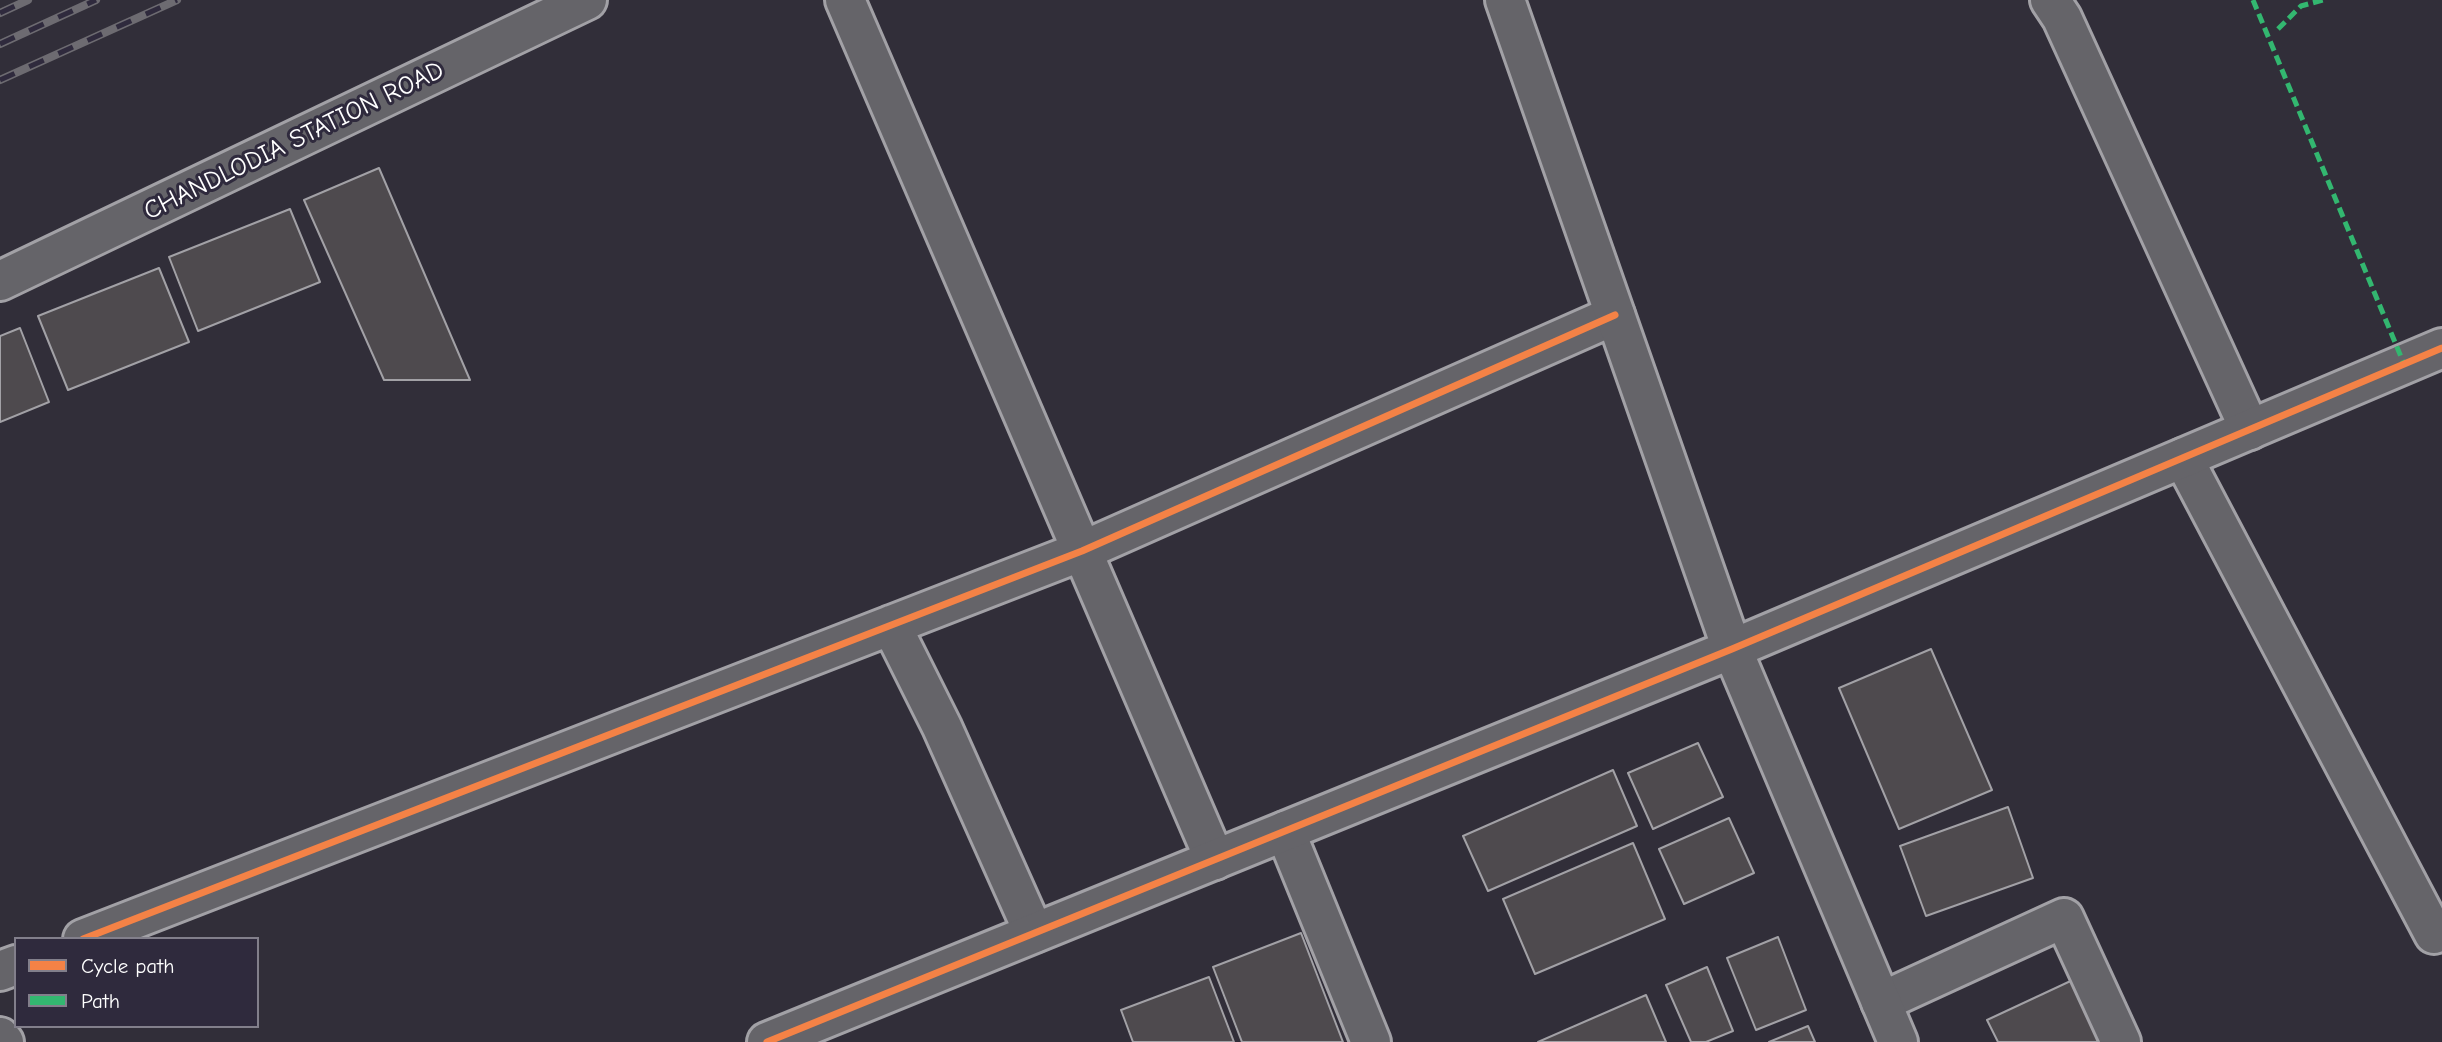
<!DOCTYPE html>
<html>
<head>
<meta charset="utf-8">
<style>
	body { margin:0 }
	#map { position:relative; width:2442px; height:1042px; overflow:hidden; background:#312e39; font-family:"Comic Neue",sans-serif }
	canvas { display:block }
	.legend { position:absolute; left:14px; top:937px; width:245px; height:91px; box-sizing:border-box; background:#2f2a3d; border:2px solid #827f8b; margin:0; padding:9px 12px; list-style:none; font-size:21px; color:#fff }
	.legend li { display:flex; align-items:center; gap:14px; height:35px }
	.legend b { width:35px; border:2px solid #827f8b }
</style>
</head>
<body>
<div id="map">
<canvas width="2442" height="1042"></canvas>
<ul class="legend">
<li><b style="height:9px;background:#f48246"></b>Cycle path</li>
<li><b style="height:9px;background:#33b770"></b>Path</li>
</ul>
</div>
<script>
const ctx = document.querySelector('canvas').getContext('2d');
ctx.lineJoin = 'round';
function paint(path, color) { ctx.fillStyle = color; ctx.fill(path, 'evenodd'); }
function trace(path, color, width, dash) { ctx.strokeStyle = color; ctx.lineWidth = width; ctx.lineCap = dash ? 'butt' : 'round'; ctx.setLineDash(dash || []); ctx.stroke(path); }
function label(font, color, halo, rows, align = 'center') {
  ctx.font = font + ' "Comic Neue",sans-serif'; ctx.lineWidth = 6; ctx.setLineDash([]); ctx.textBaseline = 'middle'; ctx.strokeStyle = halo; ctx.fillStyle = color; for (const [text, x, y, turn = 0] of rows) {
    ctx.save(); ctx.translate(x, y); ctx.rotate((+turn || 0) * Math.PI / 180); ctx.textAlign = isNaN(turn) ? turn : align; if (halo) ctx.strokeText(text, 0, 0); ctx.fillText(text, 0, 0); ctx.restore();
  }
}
const building = new Path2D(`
	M379 168 470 380H384L304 200Z
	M290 209 320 282 198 331 169 257Z
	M159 268 189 342 68 390 38 316Z
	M20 328 49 402 0 422V336Z
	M1931 649 1992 790 1899 829 1839 688Z
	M1698 743 1723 797 1653 829 1628 773Z
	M1613 770 1637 826 1488 891 1463 836Z
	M2008 807 2033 878 1926 916 1900 846Z
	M1729 818 1754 873 1684 904 1659 849Z
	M1633 843 1665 919 1535 974 1503 899Z
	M1301 933 1343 1042H1242L1213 967Z
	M1778 937 1806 1010 1756 1030 1727 958Z
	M1707 967 1733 1031 1706 1042H1691L1666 985Z
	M1209 977 1234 1042H1133L1121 1010Z
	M2077 978 2107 1042H1998L1987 1020Z
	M1646 995 1666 1042H1538Z
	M1808 1026 1815 1042H1769Z`);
paint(building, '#4e4a4e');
trace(building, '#a2a1a6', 2);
const street = new Path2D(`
	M845 0 1215 860
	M2050 0 2062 18 2250 430
	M2183 458 2434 934 2442 931
	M891 625 942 727 1034 933
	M1285 831 1371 1042
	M83 939 1082 551 1615 315
	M0 971 16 965
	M1881 1002 2064 918 2121 1042
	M0 1037 4 1042`);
const secondary = new Path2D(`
	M1505 0 1732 649 1898 1042
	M0 281 587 0
	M767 1042 1732 649 2442 348`);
trace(street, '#a2a1a6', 44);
trace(secondary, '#a2a1a6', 44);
trace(street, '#656469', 38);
trace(secondary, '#656469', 38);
const rail = new Path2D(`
	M0 13 28 0
	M0 44 96 0
	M0 80 177 0`);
trace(rail, '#6d6b71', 8);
trace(rail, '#2f2a3d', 5, [16]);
trace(new Path2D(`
	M2253 0 2404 364
	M2278 29 2301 6 2323 0`), '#33b770', 5, [10, 5]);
trace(new Path2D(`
	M83 939 1082 551 1615 315
	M767 1042 1732 649 2442 348`), '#f48246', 7);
label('26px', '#fff', '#2f2a3d', [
	["CHANDLODIA STATION ROAD",294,141,-26]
]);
</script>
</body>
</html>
